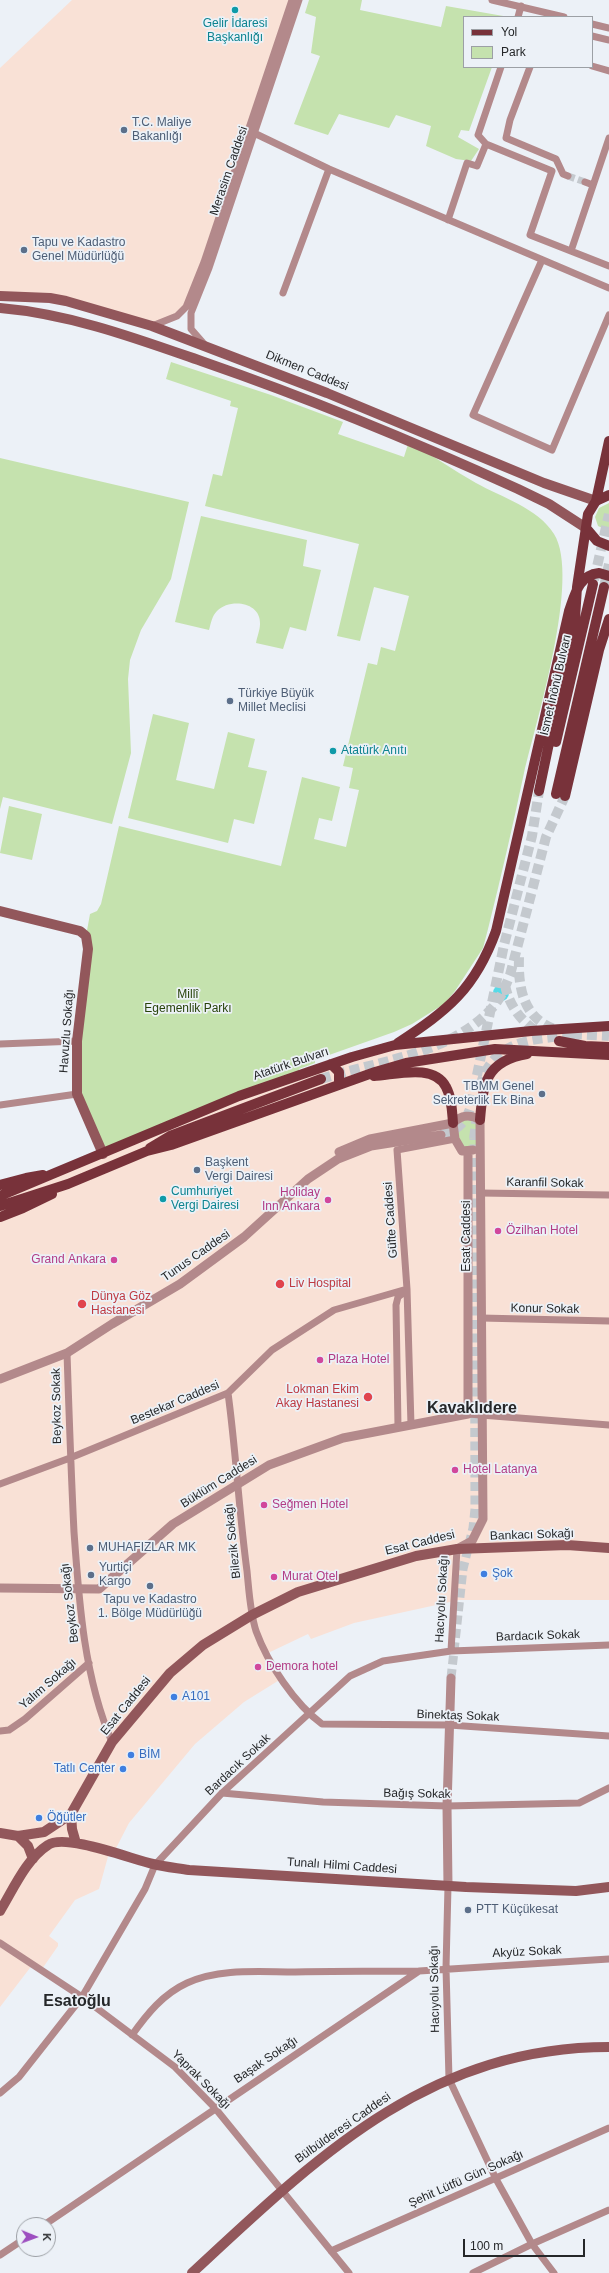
<!DOCTYPE html>
<html>
<head>
<meta charset="utf-8">
<style>
	body { margin:0 }
	#map { position:relative; width:609px; height:2273px; overflow:hidden; background:#ecf1f7; font-family:Arial,sans-serif }
	canvas { display:block }
	.legend { position:absolute; left:463px; top:16px; width:130px; height:52px; box-sizing:border-box; background:#ecf1f7; border:1px solid #9ca0a5; margin:0; padding:5px 7px; list-style:none; font-size:12px; color:#252729 }
	.legend li { display:flex; align-items:center; gap:8px; height:20px }
	.legend b { width:20px; border:1px solid #9ca0a5 }
	.north { position:absolute; left:16px; top:2217px; width:40px; height:40px; box-sizing:border-box; background:#ecf1f7; border:1px solid #9ca0a5; border-radius:50%; rotate:91deg; font-size:11px; font-weight:700; line-height:16px; text-align:center; color:#252729 }
	.north::after { content:''; display:block; margin:auto; width:14px; height:18px; background:#9d4fc0; clip-path:polygon(50% 0,100% 100%,50% 72%,0 100%) }
	.scale { position:absolute; left:463px; top:2239px; width:122px; height:18px; box-sizing:border-box; border:2px solid #252729; border-top:0; padding-left:5px; font-size:12px; line-height:14px; white-space:nowrap; color:#252729; -webkit-text-stroke:3px #ecf1f7; paint-order:stroke }
</style>
</head>
<body>
<div id="map">
<canvas width="609" height="2273"></canvas>
<ul class="legend">
<li><b style="height:5px;background:#78323a"></b>Yol</li>
<li><b style="height:11px;background:#c5e2ae"></b>Park</li>
</ul>
<div class="north">K</div>
<div class="scale">100 m</div>
</div>
<script>
const ctx = document.querySelector('canvas').getContext('2d');
ctx.lineJoin = 'round';
function paint(path, color) { ctx.fillStyle = color; ctx.fill(path, 'evenodd'); }
function trace(path, color, width, dash) { ctx.strokeStyle = color; ctx.lineWidth = width; ctx.lineCap = dash ? 'butt' : 'round'; ctx.setLineDash(dash || []); ctx.stroke(path); }
function label(font, color, halo, rows, align = 'center') {
  ctx.font = font + ' Arial,sans-serif'; ctx.lineWidth = 3.5; ctx.setLineDash([]); ctx.textBaseline = 'middle'; ctx.strokeStyle = halo; ctx.fillStyle = color; for (const [text, x, y, turn = 0] of rows) {
    ctx.save(); ctx.translate(x, y); ctx.rotate((+turn || 0) * Math.PI / 180); ctx.textAlign = isNaN(turn) ? turn : align; if (halo) ctx.strokeText(text, 0, 0); ctx.fillText(text, 0, 0); ctx.restore();
  }
}
paint(new Path2D(`
	M72 0H292L186 307 162 323 96 309 0 296V68Z
	M609 1026V1600H459L354 1623 311 1639 308 1634 268 1653 281 1679 244 1702 195 1744 129 1823 113 1854 109 1853 99 1889 75 1900 49 1936 58 1943V1946L42 1969 33 1964 0 2007V1185L43 1175 145 1134 395 1045Z`), '#f9e1d6');
paint(new Path2D(`
	M309 0H362L360 10 441 27 446 6 509 17H464V67H492L469 131 461 130 458 137 479 149 471 161 456 159 426 146 431 126 396 115 389 128 339 114 328 135 294 124 320 56 311 53 316 17 305 13Z
	M171 362 271 395 343 422 338 434 404 457 409 441C432 455 453 470 476 483 501 497 538 508 554 534 581 577 536 722 524 773 513 825 501 877 488 929L483 948 455 991 444 1004 412 1024 394 1032 315 1060V1063L299 1069V1075L103 1154 77 1094 86 936 90 914 97 911 101 904 119 826 281 866 302 777 340 787 332 821 319 818 314 839 346 847 359 790 349 788 353 768 343 766 368 663 377 665 381 647 395 651 409 596 374 587 360 641 337 636 359 544 205 506 213 474 222 476 238 408 230 406 231 401 166 379Z
	M0 458 189 502 171 579 141 630 130 660 128 679 131 753 112 824 3 797 0 809Z
	M609 503V531L598 526 595 517 599 508Z
	M201 516 307 540 303 566 321 570 306 631 290 627 283 649 256 643C257 637 260 630 260 624 261 602 230 598 217 611 212 616 211 623 209 630L175 622Z
	M153 714 189 723 176 780 214 789 228 732 255 739 248 767 267 771 254 824 234 819 228 843 128 818Z
	M9 806 42 814 32 860 0 853Z
	M476 1117 480 1141 473 1150 458 1146 456 1120Z`), '#c5e2ae');
paint(new Path2D(`
	M493 993a8 8 0 1 1 16 0a8 8 0 1 1-16 0Z`), '#56dae7');
trace(new Path2D(`
	M568 176 585 182`), '#c4c9ce', 7, [7, 3.5]);
trace(new Path2D(`
	M451 1678 463 1569 473 1528 475 1509 474 1139`), '#c4c9ce', 9, [9, 4.5]);
trace(new Path2D(`
	M594 580 609 514
	M604 587 609 564
	M519 957C518 988 523 1019 557 1030
	M505 985C509 1006 522 1023 541 1034
	M572 1034 609 1036
	M321 1079C378 1061 452 1054 493 1007 501 998 505 987 510 975L546 837 565 796
	M480 1087C492 1039 537 1037 579 1036
	M441 1135C456 1131 465 1123 470 1109L504 945 532 836 539 791
	M474 1139 477 1115`), '#c4c9ce', 10, [10, 5]);
trace(new Path2D(`
	M492 0 564 17
	M518 17 521 6
	M592 24 609 28
	M592 36 609 40
	M592 66 609 71
	M530 67 510 120 506 138 556 159 563 174 568 176
	M254 133 329 169 609 288
	M486 144 478 135 501 67
	M585 182 593 185
	M448 220 467 163 477 166 486 144 552 171 530 235 609 266
	M571 251 609 138
	M542 260 473 415 552 450 609 315
	M283 293 329 169
	M152 326 177 316 186 307 204 262 292 0
	M205 345 191 329V313L209 268 299 0
	M0 1044 77 1041
	M0 1105 77 1094
	M480 1193 609 1195
	M481 1318 609 1321
	M67 1353C69 1413 71 1472 74 1532 79 1602 84 1677 112 1742
	M228 1393C236 1452 239 1512 247 1571 249 1591 250 1612 256 1631 268 1664 295 1704 322 1724L449 1725 609 1736
	M468 1414 609 1425
	M411 1425 407 1289 397 1150 455 1139
	M398 1427 396 1305 398 1297 406 1291
	M0 1484 70 1458 228 1393 272 1350 334 1310 407 1289
	M451 1651 457 1549
	M0 1731 9 1730 25 1719 89 1663
	M222 1793 323 1802 447 1806 579 1803 609 1788
	M448 1886 446 1968 449 2079 496 2179 532 2244 554 2273
	M0 1943 82 1997 175 2067 215 2108 349 2273
	M132 2035C147 2014 163 1994 187 1983 220 1968 259 1972 295 1972 336 1971 378 1971 419 1971
	M0 2093 19 2077 82 1997 145 1889 155 1865 222 1793 350 1676 383 1661 451 1651 609 1645
	M44 2225 419 1971 609 1959
	M331 2251 609 2128
	M0 2255 24 2239
	M473 2273 532 2244 609 2210`), '#b3898b', 7);
trace(new Path2D(`
	M453 1123C461 1115 471 1114 480 1120L483 1519 472 1541 457 1549
	M453 1123 455 1139 462 1151 473 1150
	M339 1152 370 1139 453 1123
	M0 1379 67 1353 112 1324 180 1284 244 1237 308 1179 338 1159 371 1146 441 1135
	M0 1588 99 1589 173 1524 269 1465 343 1438 468 1414V1152
	M448 1886 447 1806 451 1678`), '#b3898b', 9);
trace(new Path2D(`
	M0 296 50 298 66 301 152 326 327 393 544 483 596 501
	M0 308C71 314 138 339 204 362 311 399 415 442 518 489L549 504 586 528
	M0 911 80 931 86 936 88 949 77 1041V1094L103 1154
	M71 1814 72 1829 76 1843
	M0 1833 18 1836 44 1832 71 1814 112 1742 170 1673 203 1645 252 1615 298 1592 416 1556 457 1549 567 1545 609 1548
	M18 1836 28 1846 33 1859
	M0 1911C13 1890 26 1859 48 1845 65 1833 131 1859 153 1864 165 1867 177 1868 189 1870L466 1887 576 1891 609 1887
	M192 2273C316 2158 428 2047 609 2047`), '#92575b', 10);
trace(new Path2D(`
	M596 501 609 495
	M586 528 597 541 609 546
	M556 742 593 584
	M539 791 575 619 577 587 588 514 596 501 609 441
	M556 794 604 587
	M565 796 599 650 609 619
	M559 1041 585 1046 609 1047
	M398 1043C448 1010 475 989 496 931L569 611C575 594 579 575 599 573L609 576
	M331 1064 339 1072V1085
	M374 1076C395 1075 434 1063 446 1087 452 1098 452 1112 453 1123
	M480 1120C483 1083 486 1061 527 1054
	M150 1148 170 1136 321 1079
	M0 1185 26 1178 43 1175
	M0 1196 239 1096 352 1057 395 1045 531 1031 609 1026
	M0 1206 68 1184 147 1151 171 1145 375 1072 406 1063 495 1049 609 1055
	M0 1217 23 1208 52 1194`), '#78323a', 10);
for (const [x, y, r, color] of [
	[235,10,4,"#0f9aa8"],
	[124,130,4,"#5c6f8a"],
	[24,250,4,"#5c6f8a"],
	[230,701,4,"#5c6f8a"],
	[333,751,4,"#0f9aa8"],
	[542,1094,4,"#5c6f8a"],
	[197,1170,4,"#5c6f8a"],
	[163,1199,4,"#0f9aa8"],
	[328,1200,4,"#d1479c"],
	[498,1231,4,"#d1479c"],
	[114,1260,4,"#d1479c"],
	[280,1284,5,"#e0444e"],
	[82,1304,5,"#e0444e"],
	[320,1360,4,"#d1479c"],
	[368,1397,5,"#e0444e"],
	[455,1470,4,"#d1479c"],
	[264,1505,4,"#d1479c"],
	[90,1548,4,"#5c6f8a"],
	[484,1574,4,"#3f7fe0"],
	[91,1575,4,"#5c6f8a"],
	[274,1577,4,"#d1479c"],
	[150,1586,4,"#5c6f8a"],
	[258,1667,4,"#d1479c"],
	[174,1697,4,"#3f7fe0"],
	[131,1755,4,"#3f7fe0"],
	[123,1769,4,"#3f7fe0"],
	[39,1818,4,"#3f7fe0"],
	[468,1910,4,"#5c6f8a"]
]) { const dot = new Path2D(); dot.arc(x, y, r, 0, 2 * Math.PI); ctx.fillStyle = color; ctx.fill(dot); trace(dot, '#ecf1f7', 1.5); }
label('12px', '#0d838f', '#ecf1f7', [
	["Gelir İdaresi",235,24,"center"],
	["Başkanlığı",235,38,"center"],
	["Atatürk Anıtı",341,751],
	["Cumhuriyet",171,1192],
	["Vergi Dairesi",171,1206]
], 'left');
label('12px', '#4e5e75', '#ecf1f7', [
	["T.C. Maliye",132,123],
	["Bakanlığı",132,137],
	["Tapu ve Kadastro",32,243],
	["Genel Müdürlüğü",32,257],
	["Türkiye Büyük",238,694],
	["Millet Meclisi",238,708],
	["TBMM Genel",534,1087,"right"],
	["Sekreterlik Ek Bina",534,1101,"right"],
	["Başkent",205,1163],
	["Vergi Dairesi",205,1177],
	["MUHAFIZLAR MK",98,1548],
	["Yurtiçi",99,1568],
	["Kargo",99,1582],
	["Tapu ve Kadastro",150,1600,"center"],
	["1. Bölge Müdürlüğü",150,1614,"center"],
	["PTT Küçükesat",476,1910]
], 'left');
label('12px', '#252729', '#ecf1f7', [
	["Merasim Caddesi",229,171,-71],
	["Dikmen Caddesi",307,371,22],
	["İsmet İnönü Bulvarı",556,685,-77],
	["Havuzlu Sokağı",67,1031,-86],
	["Atatürk Bulvarı",291,1064,-19],
	["Karanfil Sokak",545,1183,1],
	["Güfte Caddesi",391,1220,-94],
	["Esat Caddesi",467,1236,-90],
	["Tunus Caddesi",196,1256,-35],
	["Konur Sokak",545,1309,1],
	["Bestekar Caddesi",175,1403,-23],
	["Beykoz Sokak",57,1406,-91],
	["Büklüm Caddesi",219,1482,-32],
	["Bankacı Sokağı",532,1535,-2],
	["Bilezik Sokağı",233,1541,-96],
	["Esat Caddesi",420,1543,-14],
	["Hacıyolu Sokağı",442,1599,-87],
	["Beykoz Sokağı",70,1603,-97],
	["Bardacık Sokak",538,1636,-2],
	["Yalım Sokağı",48,1684,-41],
	["Esat Caddesi",126,1706,-51],
	["Binektaş Sokak",458,1716,2],
	["Bardacık Sokak",238,1765,-43],
	["Bağış Sokak",417,1794,1],
	["Tunalı Hilmi Caddesi",342,1866,4],
	["Akyüz Sokak",527,1952,-3],
	["Hacıyolu Sokağı",435,1989,-91],
	["Başak Sokağı",266,2060,-34],
	["Yaprak Sokağı",201,2080,45],
	["Bülbülderesi Caddesi",343,2128,-35],
	["Şehit Lütfü Gün Sokağı",466,2179,-24]
]);
label('12px', '#28430a', '#ecf1f7', [
	["Millî",188,995],
	["Egemenlik Parkı",188,1009]
]);
label('12px', '#b23c85', '#ecf1f7', [
	["Holiday",320,1193,"right"],
	["Inn Ankara",320,1207,"right"],
	["Özilhan Hotel",506,1231],
	["Grand Ankara",106,1260,"right"],
	["Plaza Hotel",328,1360],
	["Hotel Latanya",463,1470],
	["Seğmen Hotel",272,1505],
	["Murat Otel",282,1577],
	["Demora hotel",266,1667]
], 'left');
label('12px', '#be3a42', '#ecf1f7', [
	["Liv Hospital",289,1284],
	["Dünya Göz",91,1297],
	["Hastanesi",91,1311],
	["Lokman Ekim",359,1390,"right"],
	["Akay Hastanesi",359,1404,"right"]
], 'left');
label('12px', '#366cbe', '#ecf1f7', [
	["Şok",492,1574],
	["A101",182,1697],
	["BİM",139,1755],
	["Tatlı Center",115,1769,"right"],
	["Öğütler",47,1818]
], 'left');
label('bold 16px', '#252729', '#ecf1f7', [
	["Kavaklıdere",472,1409],
	["Esatoğlu",77,2002]
]);
</script>
</body>
</html>
